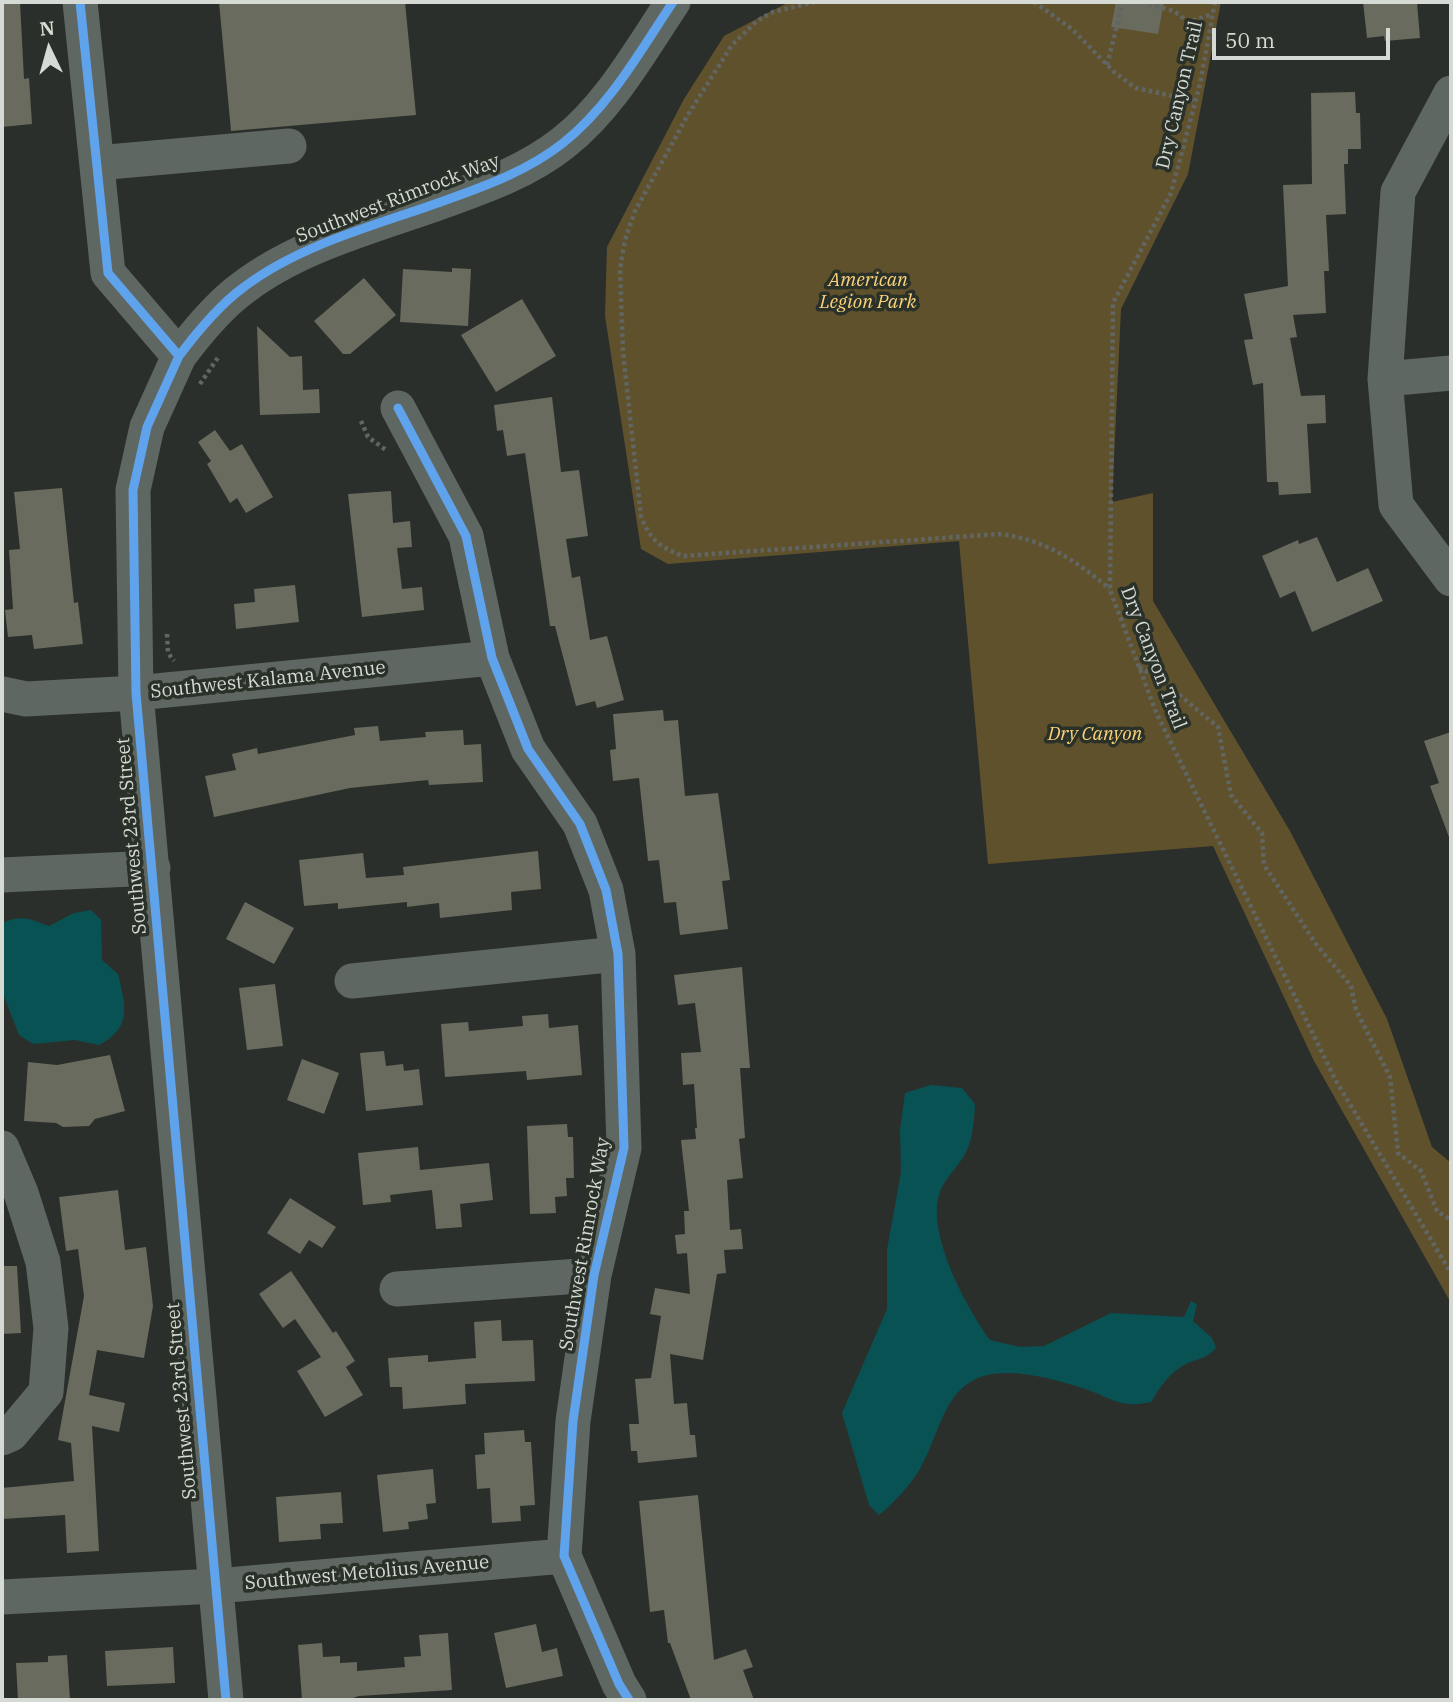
<!DOCTYPE html>
<html>
<head>
<meta charset="utf-8">
<style>
	body { margin:0 }
	#map { position:relative; width:1453px; height:1702px; overflow:hidden; background:#2b2f2b; font-family:"IBM Plex Serif",serif }
	canvas { display:block }
	.frame { position:absolute; inset:0; border:4px solid #d5dad5; pointer-events:none }
	.north { position:absolute; left:14px; top:14px; width:70px; height:70px; -webkit-text-stroke:5px #2a3129; paint-order:stroke; rotate:355deg; font-size:19px; font-weight:700; line-height:28px; text-align:center; color:#d5dad5 }
	.north::after { content:''; display:block; margin:auto; width:24px; height:32px; background:#d5dad5; clip-path:polygon(50% 0,100% 100%,50% 72%,0 100%) }
	.scale { position:absolute; left:1212px; top:28px; width:178px; height:32px; box-sizing:border-box; border:4px solid #d5dad5; border-top:0; padding-left:9px; font-size:21px; line-height:24px; white-space:nowrap; color:#d5dad5; -webkit-text-stroke:5px #2a3129; paint-order:stroke }
</style>
</head>
<body>
<div id="map">
<canvas width="1453" height="1702"></canvas>
<div class="frame"></div>
<div class="north">N</div>
<div class="scale">50 m</div>
</div>
<script>
const ctx = document.querySelector('canvas').getContext('2d');
ctx.lineJoin = 'round';
function paint(path, color) { ctx.fillStyle = color; ctx.fill(path, 'evenodd'); }
function trace(path, color, width, dash) { ctx.strokeStyle = color; ctx.lineWidth = width; ctx.lineCap = dash ? 'butt' : 'round'; ctx.setLineDash(dash || []); ctx.stroke(path); }
function label(font, color, halo, rows, align = 'center') {
  ctx.font = font + ' "IBM Plex Serif",serif'; ctx.lineWidth = 7; ctx.setLineDash([]); ctx.textBaseline = 'middle'; ctx.strokeStyle = halo; ctx.fillStyle = color; for (const [text, x, y, turn = 0] of rows) {
    ctx.save(); ctx.translate(x, y); ctx.rotate((+turn || 0) * Math.PI / 180); ctx.textAlign = isNaN(turn) ? turn : align; if (halo) ctx.strokeText(text, 0, 0); ctx.fillText(text, 0, 0); ctx.restore();
  }
}
paint(new Path2D(`
	M789 2H1221L1188 174 1121 309 1112 502 1153 493V601L1290 831 1387 1019 1432 1147 1451 1163V1303L1314 1061 1213 846 988 864 959 541 668 564 641 549 605 316 607 247 684 99 724 36Z`), '#60512d');
paint(new Path2D(`
	M91 910 101 920 102 960 118 974C126 1006 132 1028 99 1045L75 1040 33 1044 19 1035 2 991V923C21 914 30 919 49 926L74 913Z
	M931 1085 962 1088 975 1104C974 1122 973 1140 964 1156 957 1167 948 1176 942 1187 922 1227 966 1307 990 1340L1020 1347 1044 1346 1111 1313 1184 1317 1191 1301 1197 1304 1193 1321 1212 1338 1216 1348C1207 1359 1198 1358 1186 1364 1170 1372 1160 1387 1151 1402 1120 1409 1112 1398 1085 1389 1061 1381 1032 1373 1007 1373 945 1373 944 1425 921 1467 915 1480 890 1507 879 1515L869 1505 842 1413 887 1309V1250L901 1172 900 1130 905 1093Z`), '#085254');
paint(new Path2D(`
	M2 2H20L24 79 29 78 32 124 2 127Z
	M219 2H405L416 115 231 131Z
	M1116 2H1164L1158 34 1111 27Z
	M1363 2H1417L1420 38 1385 41 1384 36 1367 38Z
	M1355 92 1356 113H1360L1361 149H1348V164H1344L1346 214 1326 215 1329 271H1324L1326 313 1293 315 1297 337 1290 338 1301 396 1325 395 1326 423 1307 424 1311 493 1279 495 1278 482H1267L1263 383 1253 385 1244 340 1253 339 1244 294 1288 286 1283 185 1312 184 1311 93Z
	M452 268 471 269 468 326 400 322 403 269 452 272Z
	M364 278 396 315 350 354H343L314 321Z
	M522 299 556 356 496 392 461 335Z
	M257 326 290 357 302 356 303 390 319 389 320 413 260 415Z
	M552 397 561 472 579 470 588 536 566 539 572 578 580 576 590 640 607 636 624 700 597 708 595 701 576 706 555 626H550L525 453 507 456 503 430 497 431 494 405Z
	M215 430 230 451 242 444 273 497 246 513 237 498 230 503 207 464 211 461 198 442Z
	M62 488 74 603 78 602 83 644 34 649 32 635 8 637 5 610 13 609 9 550 20 549 14 492Z
	M391 491 393 523 410 521 412 547 397 548 402 589 422 587 424 610 362 617 348 494Z
	M1317 537 1337 582 1368 568 1383 601 1312 632 1295 591 1280 598 1262 556 1298 540 1299 544Z
	M295 585 299 622 236 629 234 604 255 602 254 589Z
	M663 710 664 721 678 720 685 796 718 793 730 880 722 881 728 929 680 935 676 902 664 903 659 860 648 861 639 778 613 781 610 750 616 749 613 714Z
	M378 726 380 741 426 737 425 732 463 730 464 745 481 744 483 782 429 785 428 780 350 788 214 817 205 776 236 770 232 754 257 748 258 754 355 735 354 728Z
	M1451 732V837H1449L1430 786 1439 783 1424 741Z
	M538 851 541 889 511 892 512 910 440 918 439 903 407 907V902L338 909V903L304 906 299 860 363 853 366 878 404 875 403 867Z
	M245 902 294 928 274 964 226 939Z
	M742 967 750 1068H740L745 1138 739 1139 743 1178 727 1180 730 1230 741 1229 743 1249 724 1250 726 1273 717 1274 703 1360 670 1354 674 1404 687 1403 690 1435H695L697 1457 638 1463 637 1451H631L629 1424H639L635 1379 651 1378 661 1316 650 1314 655 1288 690 1294 687 1253 677 1254 675 1235 685 1234 684 1211H689L681 1140 696 1139 695 1128H697L694 1084 683 1085 681 1053 701 1052 695 1003 678 1005 674 975Z
	M275 984 283 1046 247 1050 239 988Z
	M548 1014 549 1028 578 1025 582 1075 527 1080 526 1071 445 1077 441 1024 468 1022 469 1031 523 1026 522 1016Z
	M384 1051 386 1066 403 1064 404 1071 419 1069 423 1105 366 1111 360 1053Z
	M110 1055 125 1111 95 1119 89 1126 63 1127 56 1123 24 1121 28 1062 57 1065Z
	M302 1059 339 1073 324 1114 287 1100Z
	M567 1124 568 1137H573L574 1178H566L567 1196 555 1197 556 1213 530 1214 527 1126Z
	M418 1147 420 1170 489 1163 493 1200 460 1204 462 1227 436 1229 432 1190 390 1195 391 1202 363 1205 358 1153Z
	M118 1190 125 1250 146 1247 153 1306 144 1358 97 1350 89 1395 125 1403 119 1432 92 1426 99 1551 67 1553 65 1515 2 1519V1488L74 1481 71 1443 58 1440 84 1296 78 1249 66 1251 59 1197Z
	M290 1198 336 1227 322 1248 309 1240 300 1254 267 1233Z
	M2 1266H17L21 1333 2 1334Z
	M291 1271 333 1333 336 1331 355 1361 346 1367 363 1395 325 1417 297 1371 321 1357 295 1319 283 1328 259 1294Z
	M501 1320 502 1341 533 1340 535 1381 465 1384 466 1404 403 1409 402 1387H390L388 1358 428 1355V1362L476 1358 474 1322Z
	M524 1430 525 1442H531L535 1505 520 1506 521 1521 492 1523 490 1488 477 1489 475 1455 485 1454 484 1433Z
	M433 1469 436 1503 426 1504 428 1519 408 1522 409 1529 383 1532 377 1475Z
	M341 1492 343 1523 320 1524 321 1539 279 1542 276 1497Z
	M698 1495 714 1660 746 1649 753 1667 743 1670 754 1700H691L670 1643H668L664 1610 650 1612 639 1501Z
	M536 1624 542 1652 557 1648 563 1676 506 1688 494 1633Z
	M448 1633 452 1690 359 1696 347 1700H302L298 1645 322 1643 323 1657 340 1656V1663L357 1662V1671L405 1667 404 1657 421 1656 419 1635Z
	M173 1647 175 1683 107 1686 105 1651Z
	M67 1655 70 1700H18L16 1663 48 1662V1656Z`), '#686b5d');
trace(new Path2D(`
	M815 2 773 12 757 21 732 45 689 113 635 211 625 240 620 269 623 352 641 517C651 540 659 547 683 556L999 534C1044 539 1075 560 1110 589
	M1034 2 1072 29 1114 72 1136 88 1196 101
	M1142 2 1174 11 1188 22 1213 14
	M1215 2 1200 84 1171 193 1113 303 1110 590 1156 712 1336 1081 1451 1273
	M1107 65 1123 2
	M200 384 219 356
	M361 421 368 437 386 450
	M167 634 168 653 174 661
	M1139 667 1160 679 1218 727 1231 795 1262 833 1264 865 1316 944 1351 986 1356 1010 1390 1077 1398 1153 1421 1171 1437 1211 1451 1220`), '#616663', 4.5, [3.5, 3.5]);
trace(new Path2D(`
	M80 2 108 273 179 356 147 427 133 490 136 693 226 1700
	M1451 93 1398 192 1385 379 1396 505 1451 579
	M97 163 289 146
	M179 356C197 332 219 305 244 287 302 243 381 224 449 199 488 185 529 170 563 143 610 106 640 51 673 2
	M1385 379 1451 373
	M398 408 466 536 492 658 528 749 580 824 606 890 618 954 624 1148 594 1275 573 1421 564 1556 619 1684 629 1700
	M2 694 26 699 136 693 492 658
	M2 875 153 868
	M352 981 618 954
	M2 1148 21 1193 43 1262 51 1328 46 1392 11 1434 2 1438
	M397 1289 594 1275
	M2 1597 216 1586 564 1556`), '#5f6763', 35);
trace(new Path2D(`
	M80 2 108 273 179 356 147 427 133 490 136 693 226 1700
	M179 356C197 332 219 305 244 287 302 243 381 224 449 199 488 185 529 170 563 143 610 106 640 51 673 2
	M398 408 466 536 492 658 528 749 580 824 606 890 618 954 624 1148 594 1275 573 1421 564 1556 619 1684 629 1700`), '#60a3ed', 9);
label('19px', '#d5dad5', '#2a3129', [
	["Dry Canyon Trail",1180,95,-77],
	["Southwest Rimrock Way",398,199,-21],
	["Dry Canyon Trail",1153,658,69],
	["Southwest Kalama Avenue",268,680,-6],
	["Southwest 23rd Street",132,836,-95],
	["Southwest Rimrock Way",585,1244,-80],
	["Southwest 23rd Street",182,1401,-95],
	["Southwest Metolius Avenue",367,1573,-5]
]);
label('italic 19px', '#fcd37b', '#2a3129', [
	["American",868,281],
	["Legion Park",868,303],
	["Dry Canyon",1095,735]
]);
</script>
</body>
</html>
